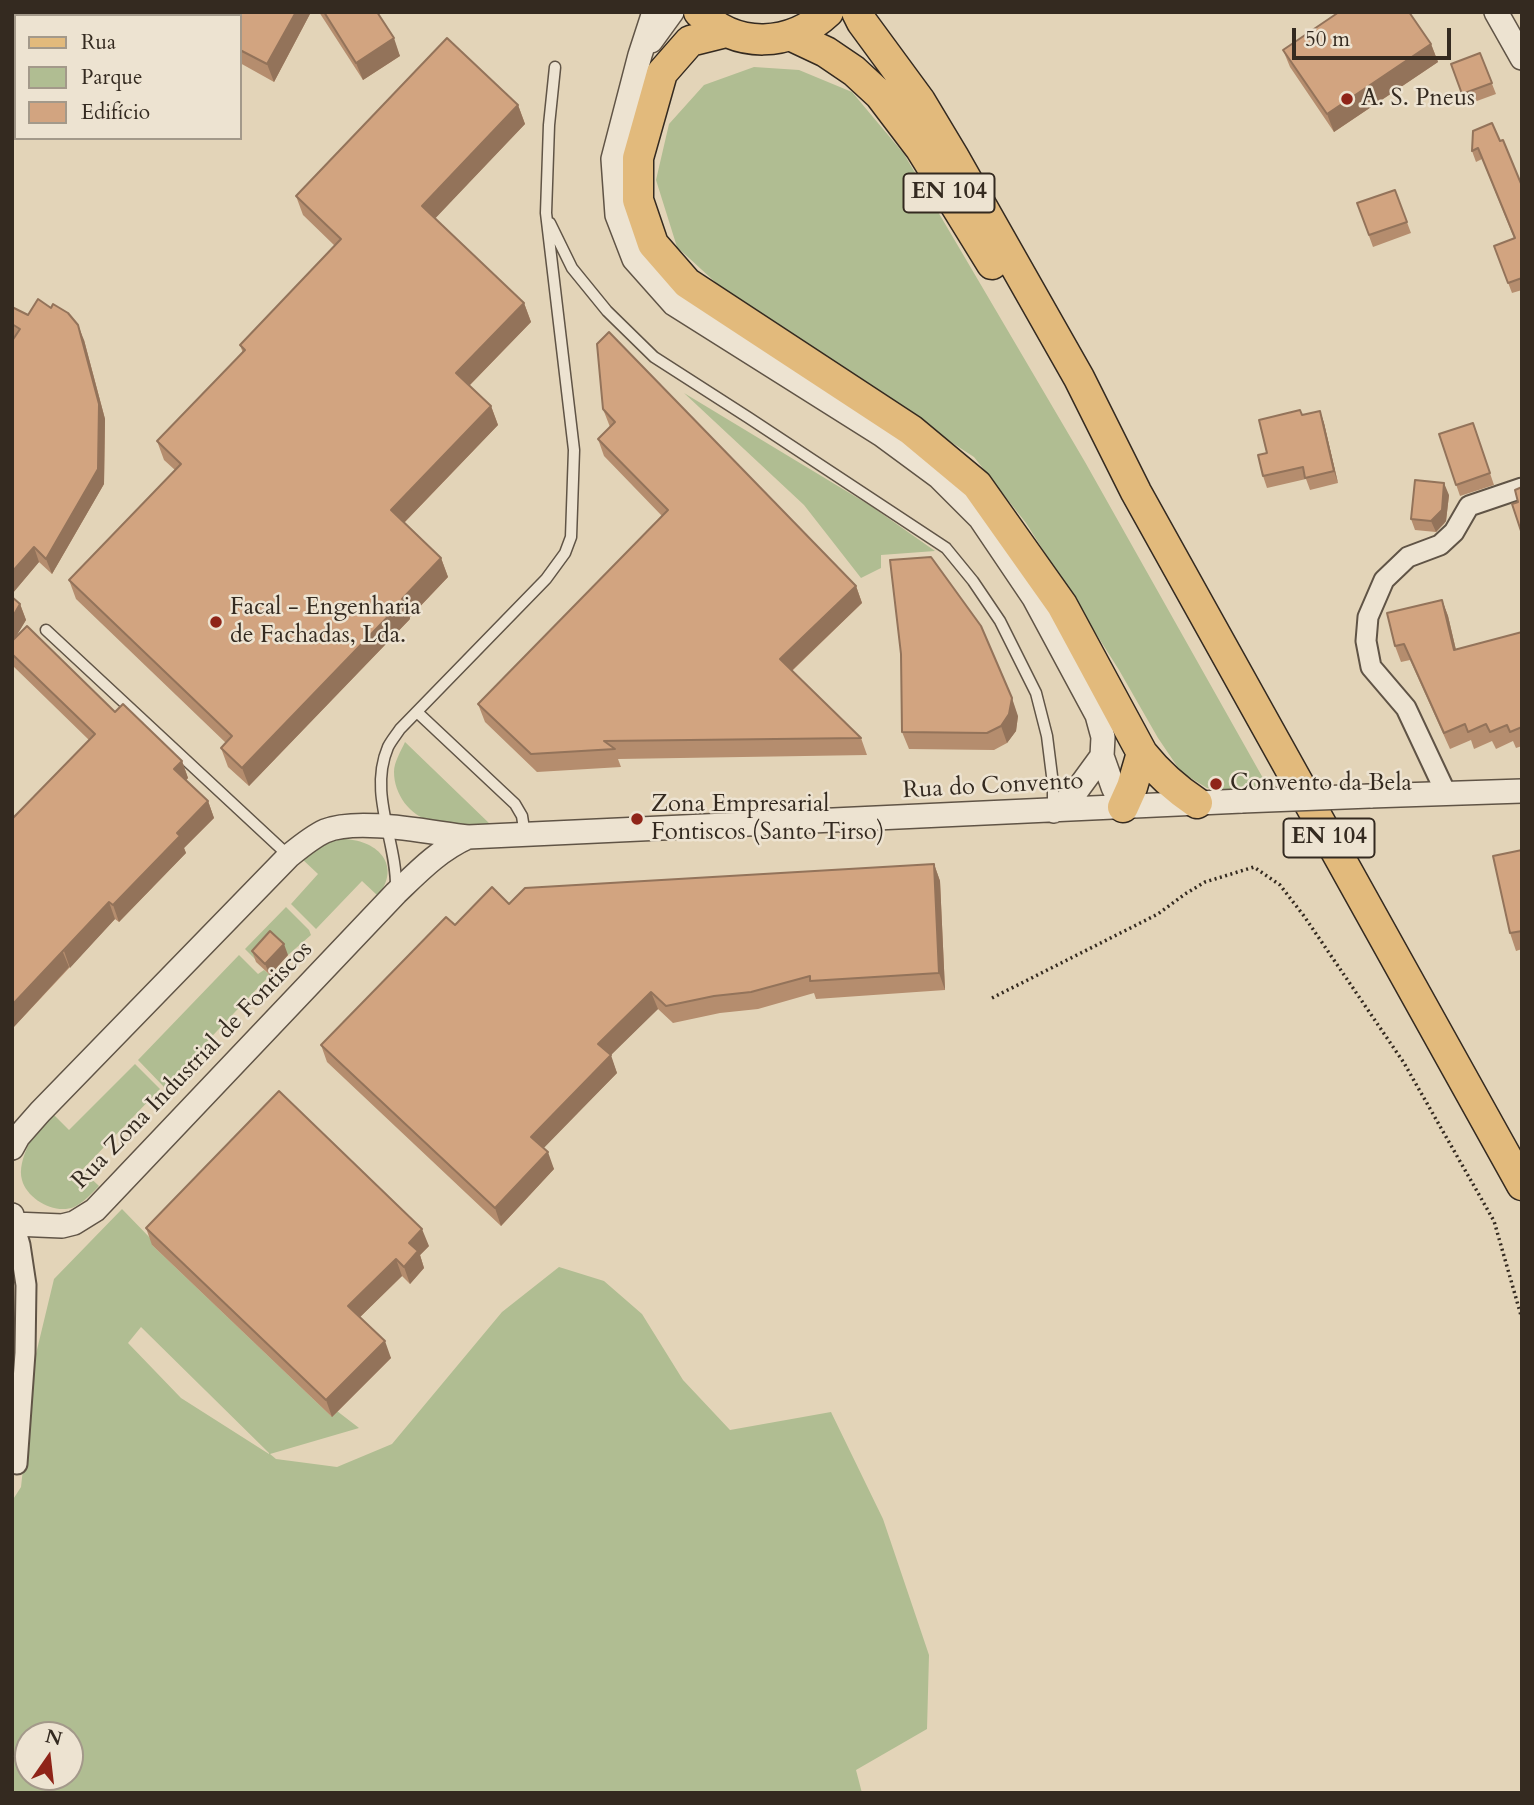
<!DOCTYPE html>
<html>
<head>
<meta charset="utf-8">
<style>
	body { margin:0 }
	#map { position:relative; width:1534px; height:1805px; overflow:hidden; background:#e3d4b8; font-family:Cardo,serif }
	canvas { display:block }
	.frame { position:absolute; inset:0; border:14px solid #342a20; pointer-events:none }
	.legend { position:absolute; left:14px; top:14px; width:228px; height:126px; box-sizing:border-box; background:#ede3d1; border:2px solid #a3998a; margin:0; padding:9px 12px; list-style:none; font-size:21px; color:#342a20 }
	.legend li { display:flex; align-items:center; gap:14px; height:35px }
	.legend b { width:35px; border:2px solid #a3998a }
	.north { position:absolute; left:14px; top:1721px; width:70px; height:70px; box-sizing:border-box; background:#ede3d1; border:2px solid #a3998a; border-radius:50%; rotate:14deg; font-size:19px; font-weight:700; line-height:28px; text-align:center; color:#342a20 }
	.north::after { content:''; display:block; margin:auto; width:24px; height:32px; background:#8f2418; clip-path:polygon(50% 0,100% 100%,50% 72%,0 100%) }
	.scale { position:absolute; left:1292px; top:28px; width:159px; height:32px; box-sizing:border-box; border:4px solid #342a20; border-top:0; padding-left:9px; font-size:21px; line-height:24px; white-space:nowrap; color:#342a20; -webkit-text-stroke:5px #ede3d1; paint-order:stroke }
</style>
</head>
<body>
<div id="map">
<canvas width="1534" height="1805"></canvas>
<div class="frame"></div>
<ul class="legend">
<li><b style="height:9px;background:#e2ba7c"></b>Rua</li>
<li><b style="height:19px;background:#b0bd92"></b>Parque</li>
<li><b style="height:19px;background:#d2a480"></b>Edifício</li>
</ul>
<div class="north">N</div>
<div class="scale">50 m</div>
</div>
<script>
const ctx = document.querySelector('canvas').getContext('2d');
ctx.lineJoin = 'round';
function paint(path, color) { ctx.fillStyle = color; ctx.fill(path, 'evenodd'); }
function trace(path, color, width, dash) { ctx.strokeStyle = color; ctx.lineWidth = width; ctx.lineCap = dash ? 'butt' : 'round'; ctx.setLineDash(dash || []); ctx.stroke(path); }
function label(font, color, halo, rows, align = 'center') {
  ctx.font = font + ' Cardo,serif'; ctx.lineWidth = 5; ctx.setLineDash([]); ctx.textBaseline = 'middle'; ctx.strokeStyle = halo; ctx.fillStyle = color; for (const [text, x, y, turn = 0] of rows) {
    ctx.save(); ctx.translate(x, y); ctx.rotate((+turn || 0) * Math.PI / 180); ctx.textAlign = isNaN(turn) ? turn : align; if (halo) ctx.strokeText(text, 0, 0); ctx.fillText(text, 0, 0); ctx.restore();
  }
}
paint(new Path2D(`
	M754 67 799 70 852 92 904 154 1085 462 1268 787 1227 790 1207 788 1181 772 1158 738 1119 670 1026 523 974 457 739 304 677 247 656 180 669 124 704 85Z
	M684 393 871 506 935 551 881 555V568L861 578 804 505Z
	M405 742 491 825C471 825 451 826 431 821 410 816 394 794 394 772 394 762 401 751 405 742Z
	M342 839C376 839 403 864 378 896L362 881 316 929 291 904 318 874 301 858 330 842Z
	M286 907 309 930 311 935 288 955 274 943 257 961 245 949Z
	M239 955 258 974 264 970 270 975 164 1087 138 1060Z
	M135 1064 160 1089 82 1170 99 1186C92 1193 83 1203 74 1207 55 1215 27 1199 22 1180 19 1170 23 1157 27 1148 32 1135 44 1124 53 1114L69 1130Z
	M122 1209 154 1242 152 1245 331 1416 337 1411 359 1428 270 1454 276 1459 337 1467 392 1444 502 1312 559 1267 604 1281 642 1314 683 1380 730 1430 831 1412 883 1519 929 1655 927 1729 856 1770 862 1793H12V1501L21 1487 35 1358 54 1279ZM141 1327 269 1453V1454L181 1398 128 1343ZM28 1735H70V1777H28Z`), '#b0bd92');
const service = new Path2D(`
	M550 223 572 268 607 311 654 357 749 418 946 548 973 581 1000 621 1036 693 1047 736 1053 784V807
	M46 630 289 856
	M417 712 515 804 522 816 525 835
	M396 888C397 841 368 794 388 747 391 741 396 735 400 729L546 579 565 553 571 537 574 450 546 213 549 125 555 67`);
const minor = new Path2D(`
	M1446 793 1406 708 1371 667 1366 641 1368 617 1384 580 1408 557 1440 545 1454 532 1469 506 1522 488
	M12 1223 14 1224 20 1245 26 1285 25 1353 17 1464`);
const tertiary = new Path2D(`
	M654 12 640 55 613 159 617 215 634 259 674 304 882 435 939 477 980 518 1034 598 1097 715 1103 737 1102 756 1113 787 1123 807
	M1496 12 1522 58
	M651 41 672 12
	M1370 796 1522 791
	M1054 811 1075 793 1102 756
	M12 1148 18 1137 40 1112 289 856C300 847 312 837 325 831 359 817 431 833 468 837L1242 801
	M12 1215 14 1224 62 1226 74 1223 95 1210 396 893C419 871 439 850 468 837`);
const primary = new Path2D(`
	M699 12C736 50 791 47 828 12
	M857 12 862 22 920 101 953 156 1079 378 1136 492 1522 1185
	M726 32 690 41 662 73 638 158V200L653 244 687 283 911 430 977 485 1062 605 1142 753C1158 773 1176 789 1197 803
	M792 36 826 52 854 71 880 95 921 149 992 264
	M1123 807 1132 787 1142 753`);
trace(service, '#605446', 13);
trace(minor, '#605446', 23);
trace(tertiary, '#605446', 26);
trace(primary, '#342a20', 33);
trace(new Path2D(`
	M992 998 1158 914 1185 894 1205 882 1254 867 1280 885 1304 916 1404 1063 1494 1221 1522 1319`), '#342a20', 3.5, [2, 3.5]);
trace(service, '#ede3d1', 10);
trace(minor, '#ede3d1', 19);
trace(tertiary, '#ede3d1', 23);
trace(primary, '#e2ba7c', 30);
const tertiaryBridge = new Path2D(`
	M1242 801 1370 796`);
trace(tertiaryBridge, '#605446', 26, []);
trace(tertiaryBridge, '#ede3d1', 23);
paint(new Path2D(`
	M311 12 274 82 240 63V16Z
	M319 12H377L400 56 363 80Z
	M1431 44 1438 62 1334 132 1290 67 1283 50Z
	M1480 53 1496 94 1466 105 1451 64Z
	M518 105 525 124 435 218 524 303 531 322 469 386 491 406 498 425 404 523 441 558 448 577 410 617V619L249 786 228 767 221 748 226 743 76 599 69 580 175 470 164 460 157 441 243 353 240 345 335 246 303 215 296 196Z
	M1473 131 1522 186V290L1512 293 1494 246 1514 238 1482 159 1476 162 1472 151Z
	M1395 190 1411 233 1373 247 1357 203Z
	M12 307 84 340 105 419 104 484 52 574 39 562 12 594 15 337 12 336Z
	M603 409 856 586 862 603 792 671 861 738 867 755 618 759 621 767 537 772 485 722 478 704 662 516 604 456 598 439 610 427Z
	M1320 411 1324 423 1338 483 1310 490 1306 479 1267 488 1263 476 1267 453 1302 415Z
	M1473 423 1494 485 1460 496 1439 434Z
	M1449 495 1446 521 1444 524 1436 532 1415 530 1411 519Z
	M12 597 20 604 26 620 15 638 182 761 188 778 186 780 208 801 214 818 184 848 186 853 119 922 115 919 12 1029 89 740 12 665Z
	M1442 600 1448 616 1456 650 1522 632V746L1516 748 1513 741 1496 749 1492 741 1474 749 1471 740 1450 749 1410 660 1401 662 1395 646Z
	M1018 716 1016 731 1007 743 994 750 909 749 902 732Z
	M1522 850V949L1516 951 1510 933Z
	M934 864 940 881 945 990 816 999 814 993 758 1009 720 1013 673 1023 658 1009 610 1055 617 1073 543 1148 554 1169 501 1226 327 1062 321 1045 455 925 509 904Z
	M252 951 288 955 270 975 256 962Z
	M146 1228 429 1246 420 1255 424 1268 410 1284 402 1276 360 1317 391 1358 332 1417 152 1245Z`), '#b58d6e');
paint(new Path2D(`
	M296 12H311L274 82 267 64Z
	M394 38 400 56 363 80 356 63Z
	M1431 44 1438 62 1334 132 1327 114Z
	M518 105 525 124 429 225 422 206Z
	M524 303 531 322 463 392 456 373Z
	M78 325 84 340 105 419 104 484 52 574 46 559Z
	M491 406 498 425 398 529 391 510Z
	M1320 411 1324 423 1338 483 1334 471Z
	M1444 483 1449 495 1446 521 1436 532 1431 521Z
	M34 547 39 562 12 594V572Z
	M441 558 448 577 410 617V619L249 786 242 768Z
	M856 586 862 603 786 676 780 659Z
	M1442 600 1448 616 1460 667 1454 650Z
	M20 604 26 620 12 643V618Z
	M1012 698 1018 716 1016 731 1007 743 1001 726Z
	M182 761 188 778 181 786 174 769Z
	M208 801 214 818 184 848 186 853 119 922 113 905 177 833Z
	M934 864 940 881 945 990 939 973Z
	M109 902 115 919 70 968 64 951Z
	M284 944 288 955 270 975 265 964Z
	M62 950 69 967 12 1029V1005Z
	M651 992 658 1009 605 1061 598 1044Z
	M611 1055 617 1073 538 1154 531 1137Z
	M548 1152 554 1169 501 1226 495 1208Z
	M422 1229 429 1246 420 1255 424 1268 410 1284 404 1267 409 1243Z
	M396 1259 402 1276 354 1323 348 1306Z
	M385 1341 391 1358 332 1417 326 1400Z`), '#93735a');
const building = new Path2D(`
	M240 12H296L267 64 240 50V16H238Z
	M324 12H377L394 38 356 63Z
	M1339 12H1409L1431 44 1327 114 1283 50Z
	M447 38 518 105 422 206 524 303 456 373 491 406 391 510 441 558 402 599 404 600 242 768 221 748 232 736 69 580 181 464 157 441 245 350 240 345 341 239 296 196Z
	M1480 53 1492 83 1462 94 1451 64Z
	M1492 123 1500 141 1503 140 1522 186V278L1508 283 1494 246 1515 238 1478 148 1472 151 1473 131Z
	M1395 190 1407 222 1369 235 1357 203Z
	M38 299 51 308 53 304 68 313 78 325 99 404 98 469 46 559 34 547 12 572V341L20 329 12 324V307L28 315Z
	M609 332 856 586 780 659 861 738 604 741 615 749 531 754 478 704 668 510 598 439 615 422 603 409 597 344Z
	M1300 410 1302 415 1320 411 1334 471 1305 478 1303 467 1263 476 1258 455 1267 453 1259 420Z
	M1473 423 1490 473 1456 485 1439 434Z
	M1415 480 1444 483 1442 510 1431 521 1411 519Z
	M1522 487V534L1512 504 1518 502 1515 490Z
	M931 557 981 626 1012 698 1009 714 1001 726 987 733 902 732 901 654 890 560Z
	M12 597 20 604 12 618Z
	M1442 600 1454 650 1522 632V727L1510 732 1507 725 1490 732 1486 724 1468 732 1465 724 1444 733 1404 644 1395 646 1387 613Z
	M27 626 115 712 123 704 182 761 174 769 208 801 177 833 180 836 113 905 109 902 12 1005V819L95 734 12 654V641Z
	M1522 850V931L1510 933 1493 856Z
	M934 864 939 973 810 981V976L751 992 714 996 666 1006 651 992 598 1044 611 1055 531 1137 548 1152 495 1208 321 1045 446 917 455 925 492 887 509 904 525 888Z
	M270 931 284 944 265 964 252 951Z
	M279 1091 422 1229 409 1243 418 1251 404 1267 396 1259 348 1306 385 1341 326 1400 146 1228Z`);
paint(building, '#d2a480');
trace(building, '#93735a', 2);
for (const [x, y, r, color] of [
	[1347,99,7,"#8f2418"],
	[216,622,7,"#8f2418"],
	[1216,784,7,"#8f2418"],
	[637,819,7,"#8f2418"]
]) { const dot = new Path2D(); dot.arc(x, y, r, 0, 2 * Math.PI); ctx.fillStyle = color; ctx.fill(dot); trace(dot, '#ede3d1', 2.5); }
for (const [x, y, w] of [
	[949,193,91],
	[1329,838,91]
]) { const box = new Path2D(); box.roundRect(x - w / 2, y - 19.5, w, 39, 5); ctx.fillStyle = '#ede3d1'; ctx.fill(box); trace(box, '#342a20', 2); }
label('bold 23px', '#342a20', null, [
	["EN 104",949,193],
	["EN 104",1329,838]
]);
label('24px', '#342a20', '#ede3d1', [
	["A. S. Pneus",1361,99],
	["Facal - Engenharia",230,608],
	["de Fachadas, Lda.",230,636],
	["Convento da Bela",1230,784],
	["Zona Empresarial",651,805],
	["Fontiscos (Santo Tirso)",651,833]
], 'left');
label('24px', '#342a20', '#ede3d1', [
	["Rua do Convento",993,787,-3],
	["Rua Zona Industrial de Fontiscos",193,1066,-46]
]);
</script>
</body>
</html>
